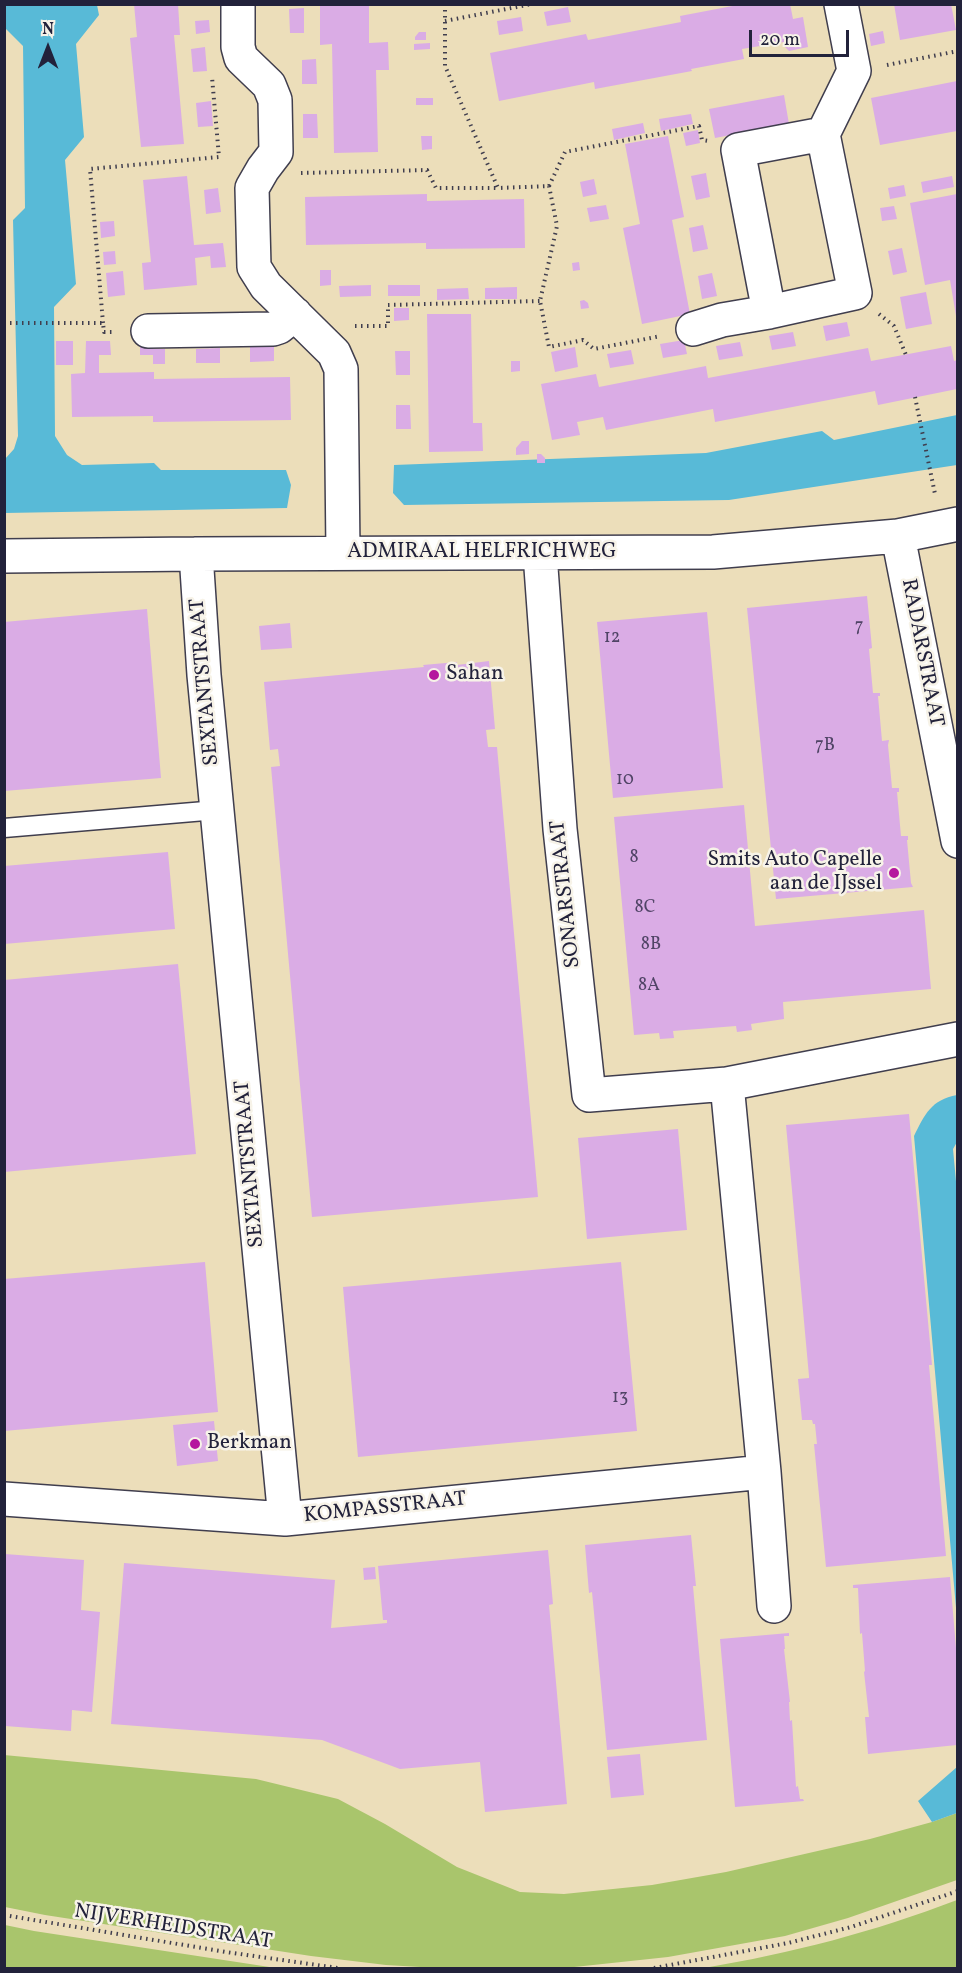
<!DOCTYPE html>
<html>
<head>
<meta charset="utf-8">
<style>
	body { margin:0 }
	#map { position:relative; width:962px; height:1973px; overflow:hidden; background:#ecdeba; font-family:Vollkorn,serif }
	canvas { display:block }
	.frame { position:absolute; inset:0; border:6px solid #22223b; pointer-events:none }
	.north { position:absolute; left:18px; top:18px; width:60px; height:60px; -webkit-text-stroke:4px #f7f3e8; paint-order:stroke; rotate:0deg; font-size:16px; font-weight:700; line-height:24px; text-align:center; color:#22223b }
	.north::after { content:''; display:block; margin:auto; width:21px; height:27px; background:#22223b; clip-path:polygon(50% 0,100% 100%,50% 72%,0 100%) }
	.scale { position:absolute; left:749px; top:30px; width:100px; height:27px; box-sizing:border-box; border:3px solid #22223b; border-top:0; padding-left:8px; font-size:18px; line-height:21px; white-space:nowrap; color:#22223b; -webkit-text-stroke:4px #f7f3e8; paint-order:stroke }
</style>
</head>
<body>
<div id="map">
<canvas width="962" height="1973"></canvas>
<div class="frame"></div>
<div class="north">N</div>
<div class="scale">20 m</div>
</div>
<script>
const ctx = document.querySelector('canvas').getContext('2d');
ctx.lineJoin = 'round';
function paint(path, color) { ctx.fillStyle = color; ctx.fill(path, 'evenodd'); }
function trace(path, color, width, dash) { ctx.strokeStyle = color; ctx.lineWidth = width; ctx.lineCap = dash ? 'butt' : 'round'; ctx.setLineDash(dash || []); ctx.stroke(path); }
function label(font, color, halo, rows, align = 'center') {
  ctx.font = font + ' Vollkorn,serif'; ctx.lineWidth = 5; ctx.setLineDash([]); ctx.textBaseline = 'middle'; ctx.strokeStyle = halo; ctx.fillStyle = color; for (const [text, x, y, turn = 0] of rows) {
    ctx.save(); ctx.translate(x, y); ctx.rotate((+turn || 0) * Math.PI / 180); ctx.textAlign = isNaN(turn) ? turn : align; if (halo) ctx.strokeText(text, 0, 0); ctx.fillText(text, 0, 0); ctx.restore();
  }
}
paint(new Path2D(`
	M4 1755 256 1779 338 1799 385 1824 457 1867 520 1892 564 1894 652 1885 726 1872 870 1839 932 1822 957 1813V1880L848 1918 785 1936 668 1957 565 1968H437L386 1965 311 1956 45 1915 5 1907Z
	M957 1900V1968H704C792 1953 874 1932 957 1900Z
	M5 1925 34 1931 276 1968H5Z`), '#a9c56c');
paint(new Path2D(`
	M5 4 97 5 99 15 76 44 84 137 65 160 76 284 54 307 55 436 67 455 82 465 154 463 161 470H286L291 485 287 508 5 513V459L14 449 18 436 13 220 25 208 23 46 5 28Z
	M957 415V465L729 500 404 505 393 493 394 465 706 453 822 431 834 440Z
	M957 1095V1142L953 1149 958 1203 957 1619 914 1136C925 1114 931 1100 957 1095Z
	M957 1767V1813L932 1822 918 1801Z`), '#58bad7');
paint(new Path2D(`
	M134 4H178L180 35H174L184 144 141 147 130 38 137 37Z
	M320 4H369V43L388 42 389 70H376L378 152 334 153 332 44 320 45Z
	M743 4H790L793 19 803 17 808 47 789 51 785 47 784 42 742 49 744 59 691 69 692 71 595 89 594 82 499 101 490 53 586 34 588 40 681 22 680 16Z
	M894 4H951L956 30 900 40Z
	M568 7 571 22 547 26 544 12Z
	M304 8V33H290L289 9Z
	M521 17 523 31 499 35 497 21Z
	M209 20 210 32 196 34 195 21Z
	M883 31 885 43 871 46 869 34Z
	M419 32H426V40H415V37Z
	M430 43V49L414 50V44Z
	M205 47 207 71 193 72 191 49Z
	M316 59 317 84H302V60Z
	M957 81V131L880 145 871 98Z
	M784 95 789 124 715 138 709 109Z
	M416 98H433V105H416Z
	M211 101 213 126 198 127 196 103Z
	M303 114H317L318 138H303Z
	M691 114 693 124 661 131 659 119Z
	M643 123 645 133 614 140 612 129Z
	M698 130 700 143 686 146 683 133Z
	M421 136H432V149L422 150Z
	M668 136 684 217 672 220 690 314 642 324 623 228 640 224 625 144Z
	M706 173 710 197 696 200 691 176Z
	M187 176 194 245 223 243 226 267 211 268 210 256 195 258 197 285 144 290 142 263 151 262 143 180Z
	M952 176 954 187 923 193 921 182Z
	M594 179 597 194 583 197 580 182Z
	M904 185 906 196 890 199 888 188Z
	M218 188 221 212 206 214 204 190Z
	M427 194V201L524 199 525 248 426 249V243L306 245 305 197Z
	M957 194V316H956L950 280 925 285 910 203Z
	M606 205 609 219 590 222 587 208Z
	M894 206 897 219 882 221 880 208Z
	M114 221 115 236 101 238 100 222Z
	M703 225 708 249 693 252 689 228Z
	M902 248 907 272 893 275 888 251Z
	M115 251 116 264 104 265 103 252Z
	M579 262 580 270 573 271 572 263Z
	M320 270H331V285L320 286Z
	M123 271 125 295 108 297 106 273Z
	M712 273 717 296 702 299 698 276Z
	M371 285V296L340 297 339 286Z
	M388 285H420V296H388Z
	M517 287V299H485V288Z
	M468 288 469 299 437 300V289Z
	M926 292 932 324 906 329 900 297Z
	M584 300 588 303 589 308 581 309 580 301Z
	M394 308H409V320L394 321Z
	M427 314H471L473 423H482L483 451 429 452Z
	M847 322 850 336 826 341 823 326Z
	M793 332 796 346 772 350 769 336Z
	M140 340H153V349H165V364H153V355H140Z
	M684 340 687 354 663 358 660 344Z
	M56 341H73V365H56Z
	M86 341H110L111 355H99V373L154 372V379L290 377 291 420 153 422V416L72 417 71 374 85 373Z
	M740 342 743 356 719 360 716 346Z
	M951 346 954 361 957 360V389L878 405 875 391 715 422 713 409 606 430 603 417 577 422 580 435 552 440 541 384 596 374 599 387 706 366 708 378 868 348 871 361Z
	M250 347H274V361L250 362Z
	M575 347 578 367 555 372 551 352Z
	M220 348V363H196V349Z
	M631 350 634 364 610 368 607 354Z
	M395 351H410V375H396Z
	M511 361H520V371L511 372Z
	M396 405H410L411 429H396Z
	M522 441H529V454L516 455V448Z
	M537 454H541L545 458V463H537Z
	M867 596 872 648 869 649 873 693H880V696H878L882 741 889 740 888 745 892 788H899V792H897L901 836H908V840H907L911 883 913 887 776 899 747 608Z
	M147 609 161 778 4 791V622Z
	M707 612 723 788 613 798 597 622Z
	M290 623 292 648 261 650 259 626Z
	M489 661 495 729 486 730 488 747H497L538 1197 312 1217 271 767 280 766 278 749 270 750 264 682 424 667 423 665 457 662V665Z
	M744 805 755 926 924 910 931 989 783 1002 784 1019 751 1024 752 1030 737 1032 736 1026 673 1031 674 1038 660 1039 659 1033 634 1035 614 817Z
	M168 852 175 929 4 944V866Z
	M178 964 196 1154 4 1172V980Z
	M909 1114 932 1365H929L946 1556 826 1567 814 1444H817L815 1424H813L812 1420H802L798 1379 809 1378V1376L786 1125Z
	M678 1129 687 1230 587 1239 578 1138Z
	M205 1262 218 1412 4 1431V1279Z
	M621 1262 637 1431 358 1457 343 1287Z
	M214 1421 218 1461 177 1466 173 1425Z
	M691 1535 696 1586H693L707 1740 607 1750 592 1592 589 1593 585 1545Z
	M548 1550 553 1604 549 1605 567 1804 485 1812 480 1762 400 1769 322 1740 111 1724 124 1563 335 1580 331 1628 387 1623V1620H383L378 1566Z
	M5 1554 84 1560 81 1610 100 1612 92 1712 72 1710 71 1731 5 1726Z
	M375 1567 376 1579 364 1580 363 1568Z
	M950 1577 957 1660V1745L868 1754 865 1717H869L864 1672 865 1671 862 1633 860 1634 858 1588H853V1585Z
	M789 1633V1636H784L785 1649H784L790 1702H789L790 1721 792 1720 796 1787 798 1786 800 1799H803L804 1801 735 1807 720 1639Z
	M640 1754 644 1795 611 1798 607 1757Z`), '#daace5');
const lane = new Path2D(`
	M4 828 217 810`);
const street = new Path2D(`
	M238 4V47L241 58 269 85 275 100 276 152 263 169 252 188 254 267 266 286 334 353 341 369 343 553
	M769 312 738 150 823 134
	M693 329 722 320 769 312 855 293 823 134 854 71 841 4
	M148 331 273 329 279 327 295 314
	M898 536 958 841
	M196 554 204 675 285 1519
	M540 554 560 829 589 1095 727 1084 958 1039
	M4 556 196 554 713 552 898 536 958 524
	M727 1084 764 1472 774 1606
	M4 1499 285 1519 764 1472`);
trace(lane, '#403e4e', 21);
trace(street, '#403e4e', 36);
trace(new Path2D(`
	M445 4V66L498 188 549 186 557 226 540 301 549 347 583 340 594 349 661 336
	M445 21 532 4
	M887 65 958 51
	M301 173 427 170 436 188H498
	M549 186 565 152 699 126 702 140 708 141
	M879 314 894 326 906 355
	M4 323H103L104 332H114
	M103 323 90 169 219 157 212 77
	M355 326H388V305L540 301
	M915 397 935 494
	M4 1915 226 1952 338 1968
	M654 1968 788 1943 851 1927 958 1891`), '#403e4e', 4, [1.5, 4.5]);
trace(lane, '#fff', 18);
trace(street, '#fff', 33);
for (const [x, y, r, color] of [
	[434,675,6,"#b5179e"],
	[894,873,6,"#b5179e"],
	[195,1444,6,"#b5179e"]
]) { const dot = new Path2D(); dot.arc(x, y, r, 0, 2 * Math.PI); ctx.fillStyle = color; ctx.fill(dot); trace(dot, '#f7f3e8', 2); }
label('18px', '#504466', null, [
	["7",859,628],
	["12",612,639],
	["7B",825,747],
	["10",625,781],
	["8",634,859],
	["8C",645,909],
	["8B",651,946],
	["8A",649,987],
	["13",620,1399]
]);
label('21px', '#22223b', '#f7f3e8', [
	["ADMIRAAL HELFRICHWEG",482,553],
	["RADARSTRAAT",921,653,79],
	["SEXTANTSTRAAT",206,682,-95],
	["SONARSTRAAT",567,894,-96],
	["SEXTANTSTRAAT",251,1164,-95],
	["KOMPASSTRAAT",385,1509,-6],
	["NIJVERHEIDSTRAAT",173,1928,9]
]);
label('21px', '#22223b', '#f7f3e8', [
	["Sahan",446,675],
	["Smits Auto Capelle",882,861,"right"],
	["aan de IJssel",882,885,"right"],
	["Berkman",207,1444]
], 'left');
</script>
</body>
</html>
